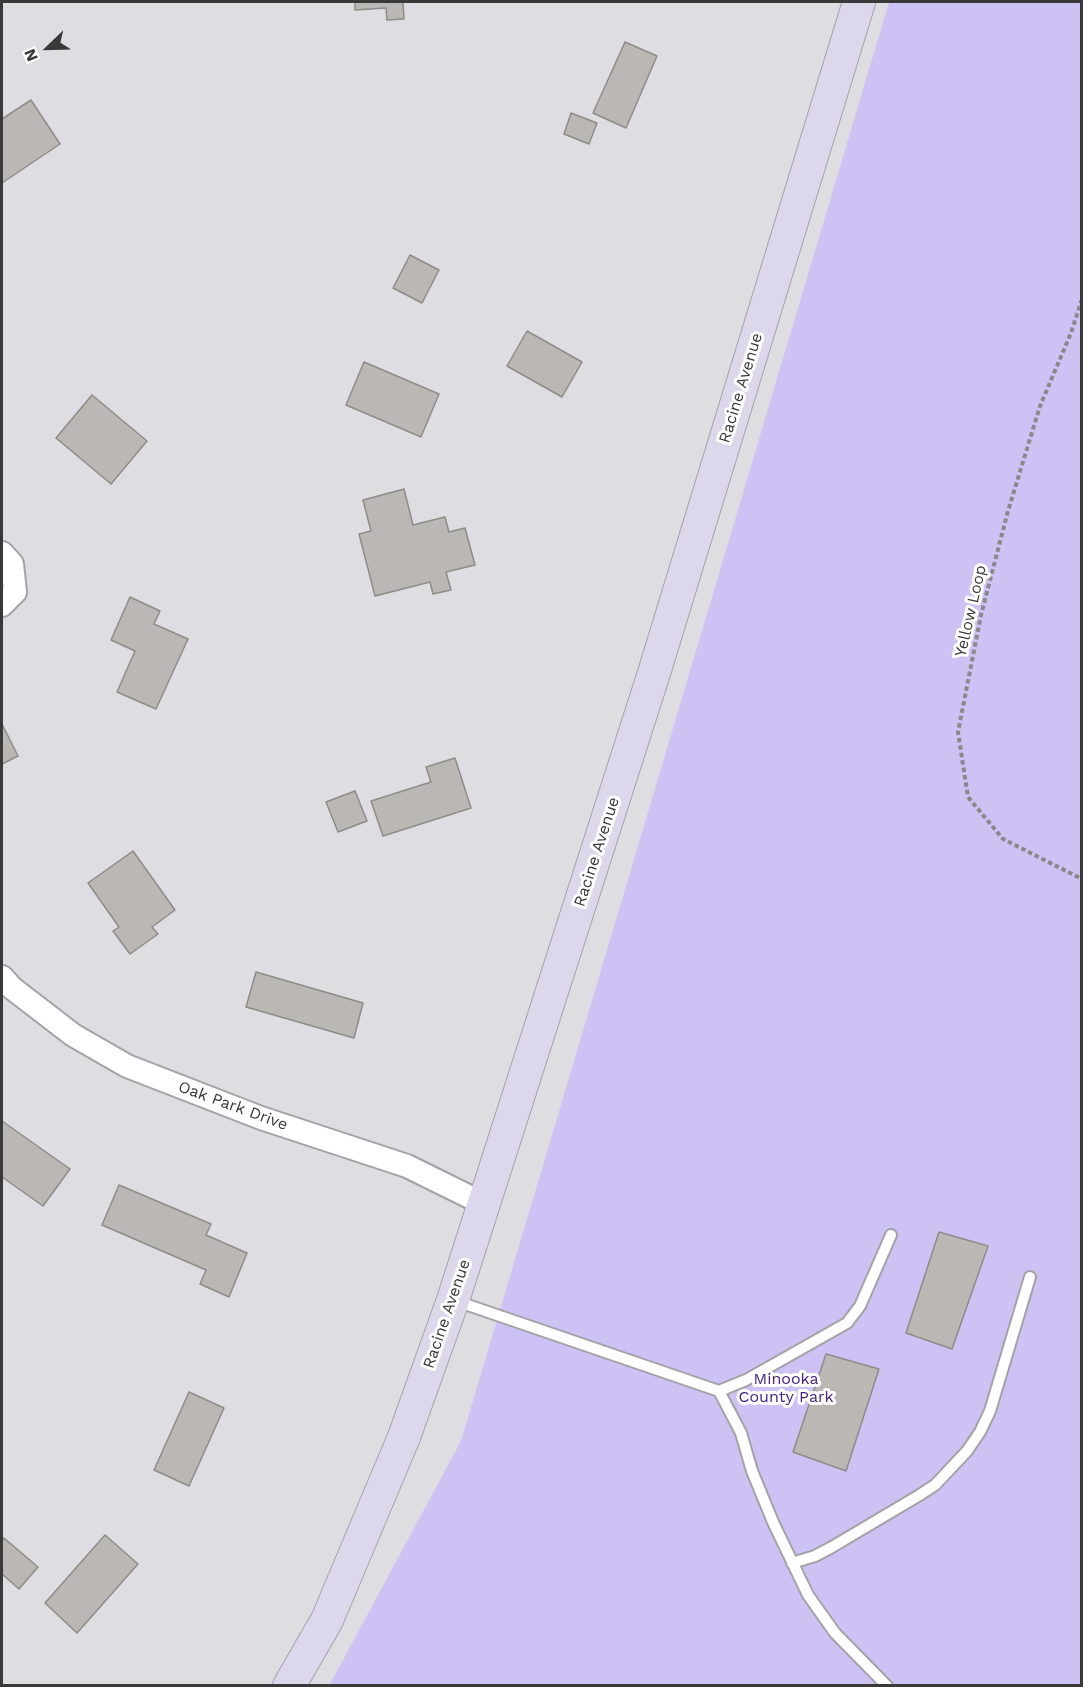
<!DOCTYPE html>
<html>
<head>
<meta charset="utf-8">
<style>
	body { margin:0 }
	#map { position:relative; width:1083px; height:1687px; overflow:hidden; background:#dedde1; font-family:"Work Sans",sans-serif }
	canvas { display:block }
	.frame { position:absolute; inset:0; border:3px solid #39393a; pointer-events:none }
	.north { position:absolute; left:18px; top:18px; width:60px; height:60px; -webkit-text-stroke:4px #fff; paint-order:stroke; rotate:247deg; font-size:16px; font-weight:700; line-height:24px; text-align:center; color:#39393a }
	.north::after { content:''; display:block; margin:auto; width:21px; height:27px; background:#39393a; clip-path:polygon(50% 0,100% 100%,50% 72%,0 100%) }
</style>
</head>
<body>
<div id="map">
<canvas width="1083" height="1687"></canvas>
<div class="frame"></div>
<div class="north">N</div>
</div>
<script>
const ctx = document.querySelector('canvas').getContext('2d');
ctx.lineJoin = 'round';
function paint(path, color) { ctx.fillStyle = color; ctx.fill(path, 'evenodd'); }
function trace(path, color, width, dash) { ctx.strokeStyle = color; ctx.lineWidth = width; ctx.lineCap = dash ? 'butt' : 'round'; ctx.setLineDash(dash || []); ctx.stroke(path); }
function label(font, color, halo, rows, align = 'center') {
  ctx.font = font + ' "Work Sans",sans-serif'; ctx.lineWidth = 6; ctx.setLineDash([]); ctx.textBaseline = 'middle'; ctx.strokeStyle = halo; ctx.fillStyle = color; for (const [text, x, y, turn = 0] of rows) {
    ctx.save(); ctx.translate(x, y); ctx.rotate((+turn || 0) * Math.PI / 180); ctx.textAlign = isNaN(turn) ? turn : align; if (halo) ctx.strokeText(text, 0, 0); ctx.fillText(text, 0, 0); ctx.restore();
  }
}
paint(new Path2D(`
	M889 2H1081V1685L329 1686 461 1441Z`), '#cec2f5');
const building = new Path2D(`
	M355 2H403L404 19 387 20 386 8 355 10Z
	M625 42 657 56 626 128 593 113Z
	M31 100 60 144 2 183V119Z
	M571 113 597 123 589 144 564 134Z
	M410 255 439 270 422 303 393 288Z
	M527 331 582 362 562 397 507 366Z
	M364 362 439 394 421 437 346 405Z
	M92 395 147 441 111 484 56 438Z
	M404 489 413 525 445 517 449 532 465 528 475 565 446 572 451 590 433 594 430 582 375 596 359 534 371 531 363 500Z
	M130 597 160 611 154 624 188 639 156 709 117 692 135 651 111 640Z
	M2 724 18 756 2 764Z
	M455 758 471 808 383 836 371 801 431 782 426 767Z
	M355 791 367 821 338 832 326 802Z
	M133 851 175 910 152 927 158 934 130 954 113 931 119 927 88 883Z
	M256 972 363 1003 354 1038 246 1007Z
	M2 1121 70 1169 43 1206 2 1177Z
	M119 1185 211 1224 206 1235 247 1253 229 1297 200 1284 206 1270 102 1225Z
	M939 1232 988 1246 952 1349 906 1333Z
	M826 1354 879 1369 846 1471 793 1452Z
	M189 1392 224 1408 189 1486 154 1470Z
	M105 1535 138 1564 77 1633 45 1603Z
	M4 1538 38 1567 19 1589 2 1574V1541Z`);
paint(building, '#bab7b5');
trace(building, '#8e8c89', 1.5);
const service = new Path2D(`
	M456 1301 719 1391 746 1380 847 1323 860 1306 891 1235
	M719 1391 741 1433 752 1471 773 1522 808 1595 835 1633 887 1686
	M792 1563 815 1556 832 1547 918 1496 935 1485 967 1451 980 1432 990 1411 1030 1277`);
const minor = new Path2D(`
	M2 553 12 564 15 592 2 605
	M2 977 12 988 73 1035 127 1066 261 1118 407 1166 482 1203`);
const secondary = new Path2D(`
	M289 1686 327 1620 404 1437 453 1300 654 673 859 2`);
trace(service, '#a3a2a6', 14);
trace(minor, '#a3a2a6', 26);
trace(secondary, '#a3a2a6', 34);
trace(new Path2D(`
	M1082 299 1071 333 1040 406 1008 511 981 615 958 732 968 797 1003 839 1082 879`), '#89888b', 4, [4.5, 3]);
trace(service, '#fff', 10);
trace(minor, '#fff', 22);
trace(secondary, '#ddd7ec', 32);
label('16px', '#39393a', '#fff', [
	["Racine Avenue",741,388,-73],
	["Yellow Loop",971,611,-77],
	["Racine Avenue",597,852,-72],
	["Oak Park Drive",233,1106,20],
	["Racine Avenue",447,1314,-71]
]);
label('16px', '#472283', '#fff', [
	["Minooka",786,1379],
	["County Park",786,1397]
]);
</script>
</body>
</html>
